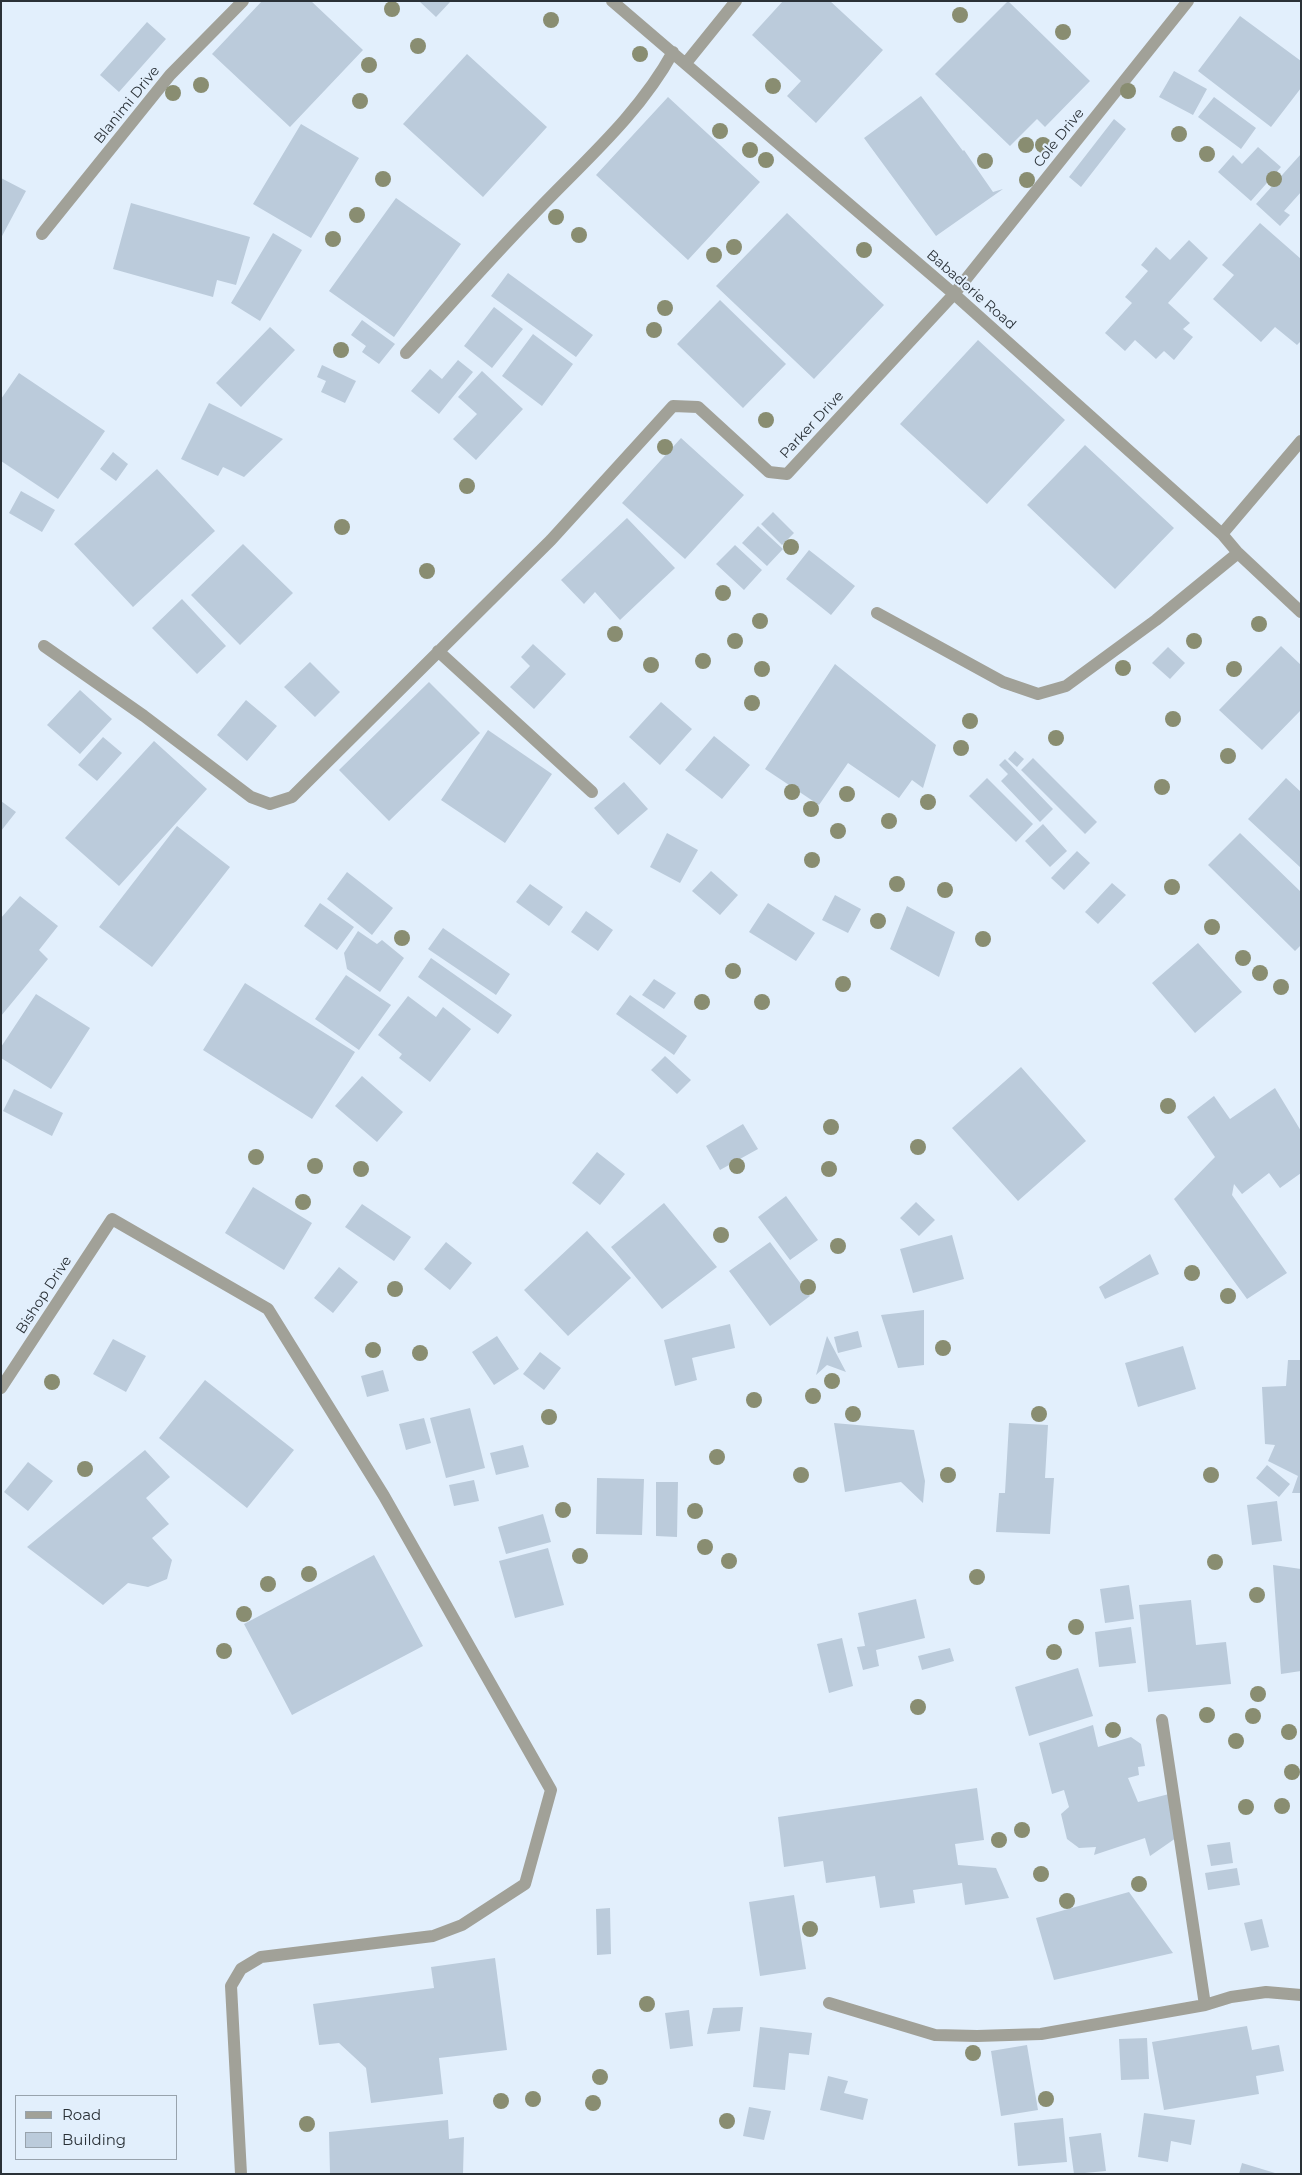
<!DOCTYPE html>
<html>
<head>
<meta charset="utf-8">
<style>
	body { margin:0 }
	#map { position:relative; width:1302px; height:2175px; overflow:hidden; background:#e2effc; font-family:Montserrat,sans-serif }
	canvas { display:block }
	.frame { position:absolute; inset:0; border:2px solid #2a3137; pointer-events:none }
	.legend { position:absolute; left:15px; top:2095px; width:162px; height:65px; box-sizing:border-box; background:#e2effc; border:1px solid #98a3ad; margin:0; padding:6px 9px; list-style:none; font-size:15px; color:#2a3137 }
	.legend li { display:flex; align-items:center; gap:10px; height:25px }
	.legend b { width:25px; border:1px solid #98a3ad }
</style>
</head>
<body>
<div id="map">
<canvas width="1302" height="2175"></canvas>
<div class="frame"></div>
<ul class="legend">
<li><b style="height:6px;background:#a1a198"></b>Road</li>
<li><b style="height:14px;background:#bbcbdb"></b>Building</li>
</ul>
</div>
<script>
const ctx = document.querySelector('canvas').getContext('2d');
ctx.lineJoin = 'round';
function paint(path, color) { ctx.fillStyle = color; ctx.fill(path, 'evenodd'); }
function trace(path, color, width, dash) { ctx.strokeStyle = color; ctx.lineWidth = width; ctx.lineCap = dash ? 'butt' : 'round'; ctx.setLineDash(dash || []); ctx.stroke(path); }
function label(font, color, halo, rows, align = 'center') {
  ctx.font = font + ' Montserrat,sans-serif'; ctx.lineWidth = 4; ctx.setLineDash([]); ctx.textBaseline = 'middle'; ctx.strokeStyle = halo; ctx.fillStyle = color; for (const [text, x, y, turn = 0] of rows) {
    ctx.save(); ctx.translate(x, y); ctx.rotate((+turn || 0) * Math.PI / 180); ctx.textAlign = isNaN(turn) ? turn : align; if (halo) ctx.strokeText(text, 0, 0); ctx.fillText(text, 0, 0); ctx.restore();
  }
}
paint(new Path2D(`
	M262 1H311L363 50 290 127 212 54Z
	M419 1H451L436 17Z
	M783 1H830L883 50 816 123 787 96 801 81 752 35Z
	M1008 1 1090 81 1045 127 1037 119 1010 146 935 74Z
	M1240 16 1301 61V88L1271 127 1198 71Z
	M147 22 166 39 119 92 100 75Z
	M467 54 547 127 483 197 403 124Z
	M1174 71 1207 89 1193 115 1159 97Z
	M921 96 963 151 964 150 993 192 1003 189 936 236 864 138Z
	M668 97 760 182 688 260 596 175Z
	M1214 97 1256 128 1241 149 1198 117Z
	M1114 119 1126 129 1081 187 1069 177Z
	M301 124 359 158 311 238 253 204Z
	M1258 147 1281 167 1251 201 1218 172 1233 155 1242 164Z
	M1301 154V192L1284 211 1290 215 1280 226 1256 204Z
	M1 178 26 191 1 238Z
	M396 198 461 244 394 337 329 291Z
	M131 203 250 237 236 285 217 280 213 297 113 269Z
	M787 213 884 305 814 379 716 286Z
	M1260 223 1301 259V341L1297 345 1275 327 1261 342 1213 299 1234 275 1222 265Z
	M273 233 302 250 260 321 231 303Z
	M1189 240 1208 258 1168 303 1190 323 1183 329 1193 337 1174 360 1164 351 1156 359 1135 340 1125 351 1105 333 1132 303 1125 297 1148 271 1141 265 1156 247 1170 260Z
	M508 273 593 335 576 357 491 296Z
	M720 300 786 364 743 408 677 344Z
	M494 307 523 329 492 368 464 346Z
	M362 320 395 344 379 364 362 352 366 346 351 335Z
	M270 327 295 350 241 407 216 383Z
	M533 334 573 364 542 406 502 376Z
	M978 340 1065 420 987 504 900 424Z
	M458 360 473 372 439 414 411 391 430 369 442 379Z
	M322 365 356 381 345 403 321 392 326 381 317 377Z
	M482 371 523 409 476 460 453 439 477 414 458 397Z
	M19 373 105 431 58 499 1 461V399Z
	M209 403 283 439 244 477 223 467 218 476 181 459Z
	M681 438 744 495 685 559 622 503Z
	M1085 445 1174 528 1115 589 1027 505Z
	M113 452 128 464 116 481 100 469Z
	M157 469 215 531 133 607 74 544Z
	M21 491 55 510 42 532 9 513Z
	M773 512 794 533 782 545 761 524Z
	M627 518 675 568 620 620 595 592 584 604 561 580Z
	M758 526 783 549 767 566 742 543Z
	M243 544 293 593 240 645 191 595Z
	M735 545 762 570 744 590 716 564Z
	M809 550 855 586 831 615 786 579Z
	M182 599 226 646 197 674 152 628Z
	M533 644 566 674 534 709 510 687 530 666 521 657Z
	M1281 646 1301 665V710L1262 750 1219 710Z
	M1168 647 1185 663 1170 679 1152 663Z
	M310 662 340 692 315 717 284 687Z
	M835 664 936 745 923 788 912 780 899 798 848 763 819 805 765 769Z
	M429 682 480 733 389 821 339 770Z
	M80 690 112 719 80 754 47 725Z
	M246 700 277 726 247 761 217 735Z
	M661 702 692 729 660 765 629 737Z
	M488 730 552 774 505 843 441 800Z
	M714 736 750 765 722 799 685 770Z
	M103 737 122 753 97 781 78 765Z
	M154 741 207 789 119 886 65 838Z
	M1015 751 1024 759 1017 767 1008 759Z
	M1033 758 1097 822 1085 834 1021 770Z
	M1005 759 1053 809 1040 822 1001 781 1008 774 999 765Z
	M987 778 1033 824 1016 842 969 796Z
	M1286 778 1301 792V868L1248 819Z
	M624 782 648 809 618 835 594 808Z
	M1 801 16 812 1 831Z
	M1043 824 1067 851 1050 867 1025 841Z
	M177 826 230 867 152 967 99 927Z
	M667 833 698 850 680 883 650 867Z
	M1240 833 1301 892V945L1295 951 1208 865Z
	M1077 851 1090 863 1064 890 1051 878Z
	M711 871 738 895 720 915 692 891Z
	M347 872 393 908 372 935 327 899Z
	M1112 883 1126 895 1098 924 1085 912Z
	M530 884 563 907 549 926 516 902Z
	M835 895 861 909 848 933 822 920Z
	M20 896 58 926 39 950 48 959 1 1016V918Z
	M320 903 354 927 337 950 304 926Z
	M768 903 815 933 796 961 749 932Z
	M907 906 955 932 939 977 890 949Z
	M586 911 613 930 598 951 571 932Z
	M443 928 510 974 496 995 428 949Z
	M358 931 377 944 382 940 404 958 380 992 347 969 344 953Z
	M1198 943 1242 992 1195 1033 1152 983Z
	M431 958 512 1015 498 1034 418 977Z
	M346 975 391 1005 359 1050 315 1019Z
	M654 979 676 993 664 1009 642 995Z
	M245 983 355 1052 312 1119 203 1050Z
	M36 994 90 1028 51 1089 1 1058V1047Z
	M630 995 687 1036 674 1055 616 1014Z
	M408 996 436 1017 443 1007 471 1029 430 1082 399 1058 402 1054 378 1035Z
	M665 1056 691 1080 677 1094 651 1070Z
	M1021 1067 1086 1141 1018 1201 952 1128Z
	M362 1076 403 1112 377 1142 335 1106Z
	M1275 1088 1301 1131V1173L1280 1188 1269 1173 1242 1194 1234 1184 1232 1195 1287 1273 1247 1299 1174 1199 1215 1157 1187 1117 1214 1096 1230 1119Z
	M14 1089 63 1113 52 1136 3 1111Z
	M743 1124 758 1149 720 1170 706 1146Z
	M597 1152 625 1174 600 1205 572 1183Z
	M253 1187 312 1223 284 1270 225 1233Z
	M786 1196 818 1240 790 1260 758 1217Z
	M916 1202 935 1220 919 1236 900 1218Z
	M664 1203 717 1267 662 1309 611 1247Z
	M362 1204 411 1237 394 1261 345 1227Z
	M587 1231 631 1278 568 1336 524 1290Z
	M952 1235 964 1279 913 1293 900 1249Z
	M446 1242 472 1263 450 1290 424 1269Z
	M770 1242 810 1296 770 1326 729 1271Z
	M1150 1254 1159 1274 1105 1299 1099 1287Z
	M339 1267 358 1282 333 1313 314 1298Z
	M924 1310V1365L898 1368 881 1315Z
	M730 1324 735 1348 692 1358 697 1380 675 1386 664 1340Z
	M858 1331 862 1347 838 1353 834 1337Z
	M497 1336 519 1369 494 1385 472 1352Z
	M827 1336 846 1372 827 1365 816 1375Z
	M113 1339 146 1356 126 1392 93 1374Z
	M1183 1346 1196 1389 1138 1407 1125 1363Z
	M540 1352 561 1368 544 1390 523 1374Z
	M1288 1360H1301V1493H1292L1298 1476 1268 1461 1275 1445 1265 1444 1262 1387 1286 1386Z
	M383 1370 389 1391 367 1397 361 1376Z
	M205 1380 294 1450 247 1508 159 1438Z
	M470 1408 485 1468 446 1478 430 1418Z
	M424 1418 431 1443 406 1450 399 1424Z
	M834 1423 914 1430 925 1481 923 1503 901 1482 845 1492Z
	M1009 1423 1048 1425 1045 1478H1054L1050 1534 996 1532 999 1493H1005Z
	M523 1445 529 1467 496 1475 490 1453Z
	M145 1450 170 1477 146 1498 169 1524 152 1538 172 1560 167 1579 148 1587 128 1583 103 1605 27 1547Z
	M28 1462 53 1481 28 1511 4 1492Z
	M1267 1465 1290 1484 1279 1497 1256 1478Z
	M597 1478 644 1479 642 1535 596 1534Z
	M474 1480 479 1501 454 1506 449 1485Z
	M656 1482H678L677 1537 656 1536Z
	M1277 1501 1282 1541 1252 1545 1247 1505Z
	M543 1514 551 1542 506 1554 498 1527Z
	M548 1548 564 1605 515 1618 499 1561Z
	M374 1555 423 1646 292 1715 244 1624Z
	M1273 1565 1301 1569V1671L1281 1674Z
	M1129 1585 1134 1619 1105 1623 1100 1589Z
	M916 1599 925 1638 876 1650 879 1666 863 1670 857 1647 865 1646 858 1613Z
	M1191 1600 1196 1645 1226 1642 1231 1684 1148 1692 1139 1605Z
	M1131 1627 1136 1663 1099 1667 1095 1632Z
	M842 1638 853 1686 829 1693 817 1644Z
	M950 1648 954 1661 922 1670 918 1656Z
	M1078 1668 1093 1716 1029 1736 1015 1687Z
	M1093 1725 1098 1747 1131 1737 1141 1744 1145 1766 1138 1767 1139 1775 1128 1778 1138 1802 1169 1794 1176 1838 1150 1856 1145 1838 1094 1855 1096 1847 1079 1848 1067 1839 1061 1814 1069 1807 1064 1790 1052 1794 1039 1743Z
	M977 1788 984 1840 955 1844 958 1865 996 1868 1009 1898 965 1905 962 1883 913 1890 915 1903 880 1908 875 1876 826 1883 823 1861 784 1867 778 1817Z
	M1230 1842 1233 1863 1211 1866 1207 1845Z
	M1237 1868 1240 1885 1208 1890 1205 1873Z
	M1129 1892 1173 1953 1054 1980 1036 1918Z
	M794 1895 806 1969 760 1976 749 1902Z
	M610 1908 611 1954 597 1955 596 1909Z
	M1262 1919 1269 1947 1251 1951 1244 1923Z
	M495 1958 507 2050 439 2058 443 2094 371 2103 366 2068 339 2043 319 2045 313 2004 434 1988 431 1967Z
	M743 2007 740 2031 707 2034 713 2008Z
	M689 2010 693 2046 670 2049 665 2013Z
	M1247 2026 1252 2050 1279 2045 1284 2071 1256 2076 1259 2094 1164 2110 1152 2042Z
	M760 2027 812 2033 809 2055 789 2053 785 2090 753 2087Z
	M1147 2038 1149 2079 1121 2080 1119 2039Z
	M1027 2045 1038 2110 1001 2116 991 2051Z
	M828 2076 848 2081 844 2093 868 2099 863 2120 820 2110Z
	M749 2107 771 2111 764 2140 743 2136Z
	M1144 2113 1195 2120 1191 2145 1171 2141 1168 2162 1138 2157Z
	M1063 2118 1067 2162 1018 2166 1014 2123Z
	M448 2120 449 2139 464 2137 463 2174H330L329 2132Z
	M1101 2133 1106 2171 1074 2174 1069 2137Z
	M1242 2163 1275 2173V2174H1239Z`), '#bbcbdb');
trace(new Path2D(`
	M612 1 954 294 1222 534 1238 553 1301 612
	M686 63 736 1
	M42 234 170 75 243 1
	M406 353C448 307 489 260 532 216 582 163 638 116 673 52
	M1222 534 1301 441
	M877 613 1003 682 1038 694 1066 686 1156 620 1238 553
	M44 646 144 716 251 797 270 804 292 797 551 540 673 406 698 407 769 472 787 474 954 294 1188 1
	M438 651 592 792
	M1 1388 112 1219 268 1309 384 1496 551 1790 525 1884 462 1925 433 1936 261 1957 241 1969 231 1986 241 2174
	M1162 1720 1205 2005
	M829 2003 935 2035 977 2036 1041 2034 1205 2005 1231 1997 1266 1992 1301 1995`), '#a1a198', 12);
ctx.fillStyle = '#898d71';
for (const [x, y] of [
	[392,9],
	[960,15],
	[551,20],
	[1063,32],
	[418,46],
	[640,54],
	[369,65],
	[201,85],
	[773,86],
	[1128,91],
	[173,93],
	[360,101],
	[720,131],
	[1179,134],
	[1026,145],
	[1043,145],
	[750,150],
	[1207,154],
	[766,160],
	[985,161],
	[383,179],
	[1274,179],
	[1027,180],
	[357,215],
	[556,217],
	[579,235],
	[333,239],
	[734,247],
	[864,250],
	[714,255],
	[665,308],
	[654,330],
	[341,350],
	[766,420],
	[665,447],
	[467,486],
	[342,527],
	[791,547],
	[427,571],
	[723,593],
	[760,621],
	[1259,624],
	[615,634],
	[735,641],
	[1194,641],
	[703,661],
	[651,665],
	[1123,668],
	[762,669],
	[1234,669],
	[752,703],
	[1173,719],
	[970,721],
	[1056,738],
	[961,748],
	[1228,756],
	[1162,787],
	[792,792],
	[847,794],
	[928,802],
	[811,809],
	[889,821],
	[838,831],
	[812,860],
	[897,884],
	[1172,887],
	[945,890],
	[878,921],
	[1212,927],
	[402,938],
	[983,939],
	[1243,958],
	[733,971],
	[1260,973],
	[843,984],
	[1281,987],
	[702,1002],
	[762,1002],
	[1168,1106],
	[831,1127],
	[918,1147],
	[256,1157],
	[315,1166],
	[737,1166],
	[361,1169],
	[829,1169],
	[303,1202],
	[721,1235],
	[838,1246],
	[1192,1273],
	[808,1287],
	[395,1289],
	[1228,1296],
	[943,1348],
	[373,1350],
	[420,1353],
	[832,1381],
	[52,1382],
	[813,1396],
	[754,1400],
	[853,1414],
	[1039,1414],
	[549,1417],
	[717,1457],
	[85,1469],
	[801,1475],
	[948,1475],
	[1211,1475],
	[563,1510],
	[695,1511],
	[705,1547],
	[580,1556],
	[729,1561],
	[1215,1562],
	[309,1574],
	[977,1577],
	[268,1584],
	[1257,1595],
	[244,1614],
	[1076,1627],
	[224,1651],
	[1054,1652],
	[1258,1694],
	[918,1707],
	[1207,1715],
	[1253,1716],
	[1113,1730],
	[1289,1732],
	[1236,1741],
	[1292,1772],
	[1282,1806],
	[1246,1807],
	[1022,1830],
	[999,1840],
	[1041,1874],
	[1139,1884],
	[1067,1901],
	[810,1929],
	[647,2004],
	[973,2053],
	[600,2077],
	[533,2099],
	[1046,2099],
	[501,2101],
	[593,2103],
	[727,2121],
	[307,2124]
]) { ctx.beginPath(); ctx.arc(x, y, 8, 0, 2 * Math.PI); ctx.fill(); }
label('14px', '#2a3137', '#e2effc', [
	["Blanimi Drive",127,105,-51],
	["Cole Drive",1059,138,-51],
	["Babadorie Road",971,290,41],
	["Parker Drive",812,425,-47],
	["Bishop Drive",44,1295,-57]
]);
</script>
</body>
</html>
